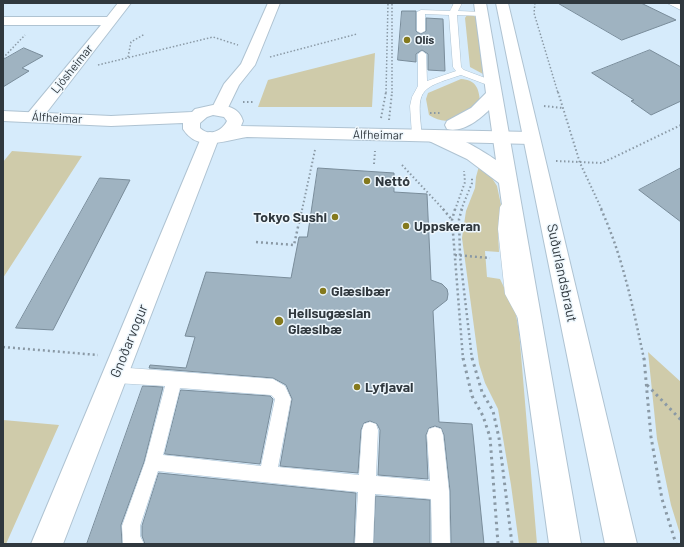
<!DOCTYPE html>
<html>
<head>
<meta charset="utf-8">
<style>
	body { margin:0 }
	#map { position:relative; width:684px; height:547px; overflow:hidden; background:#d6ebfb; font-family:Barlow,sans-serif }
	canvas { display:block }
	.frame { position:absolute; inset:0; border:4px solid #30383e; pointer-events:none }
</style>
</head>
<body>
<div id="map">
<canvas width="684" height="547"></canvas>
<div class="frame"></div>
</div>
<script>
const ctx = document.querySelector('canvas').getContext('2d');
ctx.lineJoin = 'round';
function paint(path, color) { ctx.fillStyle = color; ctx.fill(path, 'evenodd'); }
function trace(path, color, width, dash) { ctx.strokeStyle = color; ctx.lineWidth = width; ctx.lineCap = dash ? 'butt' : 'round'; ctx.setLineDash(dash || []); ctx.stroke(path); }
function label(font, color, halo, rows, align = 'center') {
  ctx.font = font + ' Barlow,sans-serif'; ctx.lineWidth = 3; ctx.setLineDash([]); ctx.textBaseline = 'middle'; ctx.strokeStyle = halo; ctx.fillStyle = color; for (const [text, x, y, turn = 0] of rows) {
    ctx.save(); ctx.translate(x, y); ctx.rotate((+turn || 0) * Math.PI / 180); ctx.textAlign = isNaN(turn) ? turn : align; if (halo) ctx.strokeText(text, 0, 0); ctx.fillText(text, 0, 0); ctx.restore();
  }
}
paint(new Path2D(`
	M467 15H472L476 17 483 74 470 67 465 18Z
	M375 53 372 107H258L268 80Z
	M461 79C476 80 479 88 480 102 463 114 450 129 429 115L426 99 428 93Z
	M12 151 82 156 3 278V162Z
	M479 166 490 175 497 186 501 205 498 231 499 252 485 251 487 277 500 279 515 310 519 331 537 544H519L511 485 498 409 485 383 479 364 462 238 466 211 475 188 476 177Z
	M648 352 681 382V537L671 505 657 439Z
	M3 420 59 425 6 544H3Z`), '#cfcbaa');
const building = new Path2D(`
	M558 3H641L676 20 622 40Z
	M402 11H416V31L420 34 426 31V18L443 19 445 71 428 70V54L422 50 416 54V62L398 60Z
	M24 48 43 56 22 68 29 71 3 87V60Z
	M650 50 681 67V101L651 115 631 101 634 100 592 73Z
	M318 168 394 173V192L427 194 431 280 442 284 447 289 448 294 447 300 433 311 439 422 472 424 484 544H451L450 491 444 435 441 428 435 426 429 428 426 435 428 479 378 475 380 430 377 424 370 421 364 423 361 430 358 473 280 466 292 399 286 385 273 378 149 368 150 365 186 368 195 337 185 336 206 272 291 278 299 237H307Z
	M681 168V222L639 190Z
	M100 178 130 180 53 330 16 328Z
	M143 386 163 387 144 462 121 525 122 544H87Z
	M181 390 270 396 273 399 260 464 165 454Z
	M159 473 356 493 354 544H145L142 536V526Z
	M376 496 430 500V544H374Z`);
paint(building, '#9fb3c1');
trace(building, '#798c9a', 1);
const service = new Path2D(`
	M454 3H462L458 11 482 12 486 14 482 16 457 15 461 67 464 70 496 82 498 84 493 87 461 75C417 89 417 90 422 135L417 138 413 137 412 135 410 106 412 97 418 86V54L422 51 426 54 427 81 456 71 453 67 449 15 425 14V31L421 33 417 31V12L421 10 450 11Z
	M667 3H677L681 5V10Z
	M506 203 510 204 512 207 510 229 519 293 530 314 528 318 523 320 518 318 505 294 498 229 500 207 502 204Z
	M116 367 273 379 285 386 291 399 278 467 359 475 362 430 364 424 370 422 376 424 378 430 376 476 430 481 427 435 429 429 435 427 441 429 443 435 449 491 450 544H432L431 499 375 494 373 544H355L358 492 158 471 140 526V536L144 544H123L122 526 145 462 165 386 116 383 111 380 108 375 111 370ZM180 388 271 395 275 399 261 466 163 455Z`);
const minor = new Path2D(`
	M118 3H131L40 121 34 122 28 121 26 117 28 113 101 25H3V17H107Z
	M268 3H280L255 65 239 85 225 114 219 115 213 114 211 110 224 84 241 64Z
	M210 132 216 134 219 138 63 544H31L201 138 204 134Z`);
const tertiary = new Path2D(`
	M213 105C226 105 239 107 243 121L241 126 531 132 537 134 540 138 537 142 531 144 247 137C225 140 198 153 183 129V123L111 126 3 121V111L111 116 192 112 195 109ZM213 115 224 117 227 121C222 131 209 137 200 128V123L207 117Z`);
const secondary = new Path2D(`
	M474 3H486L581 544H549L499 183 467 159 427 140 424 136 427 132C445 127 481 150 496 160L489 110C479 120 462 133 447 129L445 125 447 121 471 108 486 93Z
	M496 3H508L637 544H605Z`);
trace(service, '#afc3d2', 1);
trace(minor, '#afc3d2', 2);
trace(tertiary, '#afc3d2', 2);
trace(secondary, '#afc3d2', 2);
trace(new Path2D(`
	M535 3 534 13 558 93
	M128 57 131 42 145 34
	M270 57 357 34
	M3 58 25 35
	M98 65 213 37 238 45
	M386 93 388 3
	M392 93V3`), '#8a99a5', 1.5, [1.5, 2]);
trace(new Path2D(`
	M558 92 580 163 602 210
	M243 102H254
	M544 106 563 108
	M430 113H441
	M381 118 386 92
	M389 120 392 92
	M556 161 602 163 681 125
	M374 164 375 151
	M402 165 444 210
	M302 210 315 150
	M455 210 465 182 464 171
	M461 210 472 183V177`), '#8a99a5', 2, [1.5, 2.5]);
trace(new Path2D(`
	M443 209 452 220
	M455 209 452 220 463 359
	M462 209 459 219 460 256 472 359
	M601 209C623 257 633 308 644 359
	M256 242 294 245 302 209
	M455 255 490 258
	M3 347 98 355`), '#8a99a5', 2.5, [2, 3]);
trace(new Path2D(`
	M463 358 472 396 483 416 490 437 498 544
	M472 358 482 392 493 411 499 438 512 544
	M644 358 651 437 662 499 676 544
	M647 385 681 420`), '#8a99a5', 3, [2.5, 4]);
paint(service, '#fff');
paint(minor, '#fff');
paint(tertiary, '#fff');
paint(secondary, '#fff');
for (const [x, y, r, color] of [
	[407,40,4,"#84791d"],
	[367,181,4,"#84791d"],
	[335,217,4,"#84791d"],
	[406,226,4,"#84791d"],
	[323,291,4,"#84791d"],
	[279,321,5,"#84791d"],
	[357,387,4,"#84791d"]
]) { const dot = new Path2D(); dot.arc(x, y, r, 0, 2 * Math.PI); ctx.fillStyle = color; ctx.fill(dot); trace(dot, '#eef7fd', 1.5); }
label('bold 12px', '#30383e', '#eef7fd', [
	["Olís",415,40]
], 'left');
label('12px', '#30383e', '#eef7fd', [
	["Ljósheimar",72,69,-51],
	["Álfheimar",57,118,3],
	["Álfheimar",378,135,1]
]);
label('bold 14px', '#30383e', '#eef7fd', [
	["Nettó",375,181],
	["Tokyo Sushi",327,217,"right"],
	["Uppskeran",414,226],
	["Glæsibær",331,291],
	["Heilsugæslan",288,313],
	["Glæsibæ",288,329],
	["Lyfjaval",365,387]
], 'left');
label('14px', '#30383e', '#eef7fd', [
	["Suðurlandsbraut",562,273,78],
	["Gnoðarvogur",129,341,-68]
]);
</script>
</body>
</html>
